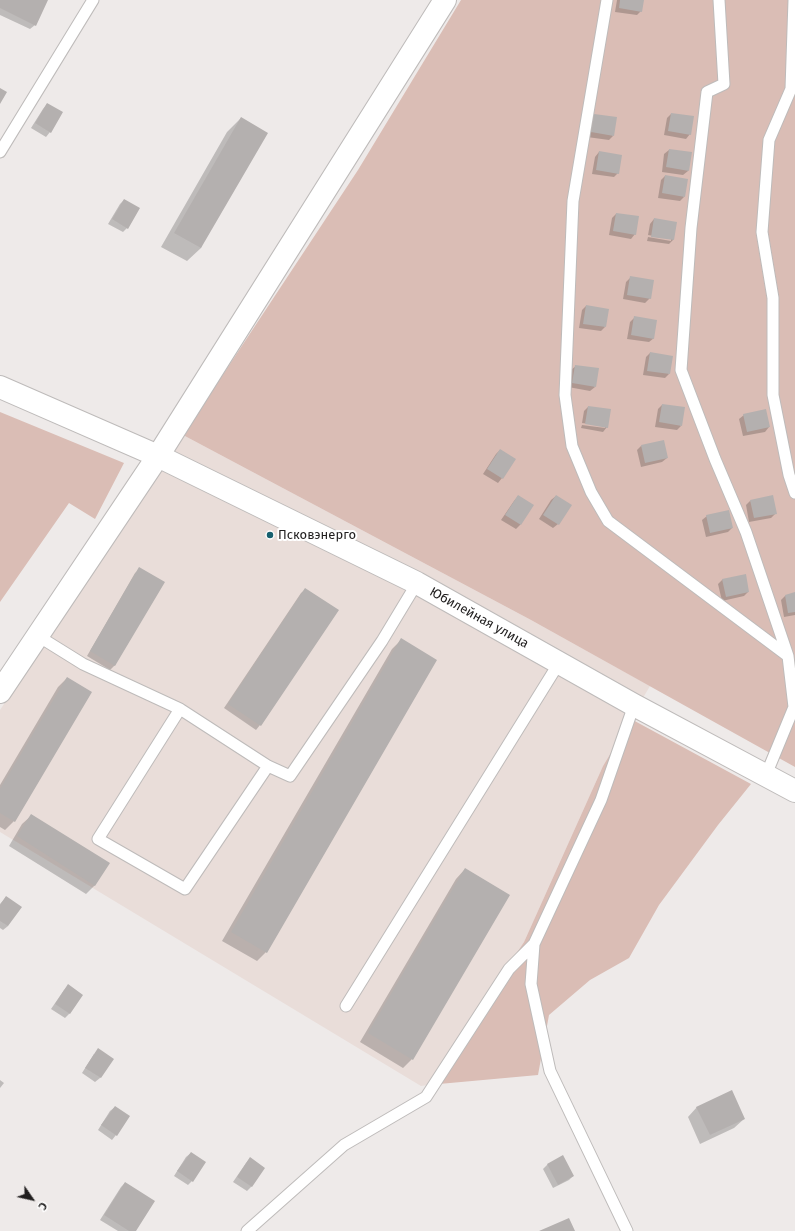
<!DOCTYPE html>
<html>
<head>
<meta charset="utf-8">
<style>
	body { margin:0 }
	#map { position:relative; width:795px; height:1231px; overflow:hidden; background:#eeeae9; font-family:"Fira Sans",sans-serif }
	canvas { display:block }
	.north { position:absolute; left:12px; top:1179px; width:40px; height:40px; -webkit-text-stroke:3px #fff; paint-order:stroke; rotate:124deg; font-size:11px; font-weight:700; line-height:16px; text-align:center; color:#201e1e }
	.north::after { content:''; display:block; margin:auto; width:14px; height:18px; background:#201e1e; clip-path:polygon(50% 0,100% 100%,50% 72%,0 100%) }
</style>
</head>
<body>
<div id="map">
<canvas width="795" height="1231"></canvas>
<div class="north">С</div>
</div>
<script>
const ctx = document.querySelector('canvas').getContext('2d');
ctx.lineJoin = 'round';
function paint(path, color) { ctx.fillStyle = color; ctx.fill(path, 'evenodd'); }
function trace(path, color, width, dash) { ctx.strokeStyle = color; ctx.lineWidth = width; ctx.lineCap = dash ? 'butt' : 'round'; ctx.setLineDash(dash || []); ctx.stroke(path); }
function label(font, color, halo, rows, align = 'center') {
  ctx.font = font + ' "Fira Sans",sans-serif'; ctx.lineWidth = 4; ctx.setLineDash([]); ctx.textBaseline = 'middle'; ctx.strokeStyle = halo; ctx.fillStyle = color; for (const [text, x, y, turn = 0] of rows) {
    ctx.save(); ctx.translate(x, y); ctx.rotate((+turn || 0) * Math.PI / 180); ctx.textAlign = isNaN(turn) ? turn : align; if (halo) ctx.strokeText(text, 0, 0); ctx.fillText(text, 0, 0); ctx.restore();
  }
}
paint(new Path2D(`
	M183 435 531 620 650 686 603 766 524 942 428 1085 421 1086 0 832V710Z`), '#e9ddd9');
paint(new Path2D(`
	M461 0H795V767L531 620 183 435 358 170Z
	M0 412 124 463 95 519 69 503 0 602Z
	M631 719 751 784 718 825 659 905 629 958 590 980 549 1015 538 1075 428 1085 524 942 603 766Z`), '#dabdb5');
paint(new Path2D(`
	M0 0H47L35 25 30 29 0 15Z
	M617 0H643L641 11 637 15 615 12Z
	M47 104 50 132 46 137 31 128 43 109Z
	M671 114 690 134 686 139 664 135 667 118Z
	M594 115 613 136 609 140 587 137 590 119Z
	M241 118 201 248 187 261 161 247 227 132Z
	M669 150 691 153 688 171 683 175 662 172 664 154Z
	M599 152 618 173 614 177 592 174 595 157Z
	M665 176 684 197 680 201 658 198 661 180Z
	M124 200 127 228 123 232 108 224 120 204Z
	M616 214 635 234 631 239 609 235 612 218Z
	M654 219 676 223 673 240 669 244 647 241 648 237 671 241V239L648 235 650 224Z
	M631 277 650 298 645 303 623 299 626 282Z
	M586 306 605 327 601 331 579 328 582 310Z
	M635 317 654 338 649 342 627 339 630 322Z
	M650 353 669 374 665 378 643 375 646 357Z
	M576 366 595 387 590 391 568 387 571 370Z
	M662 405 681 426 677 430 655 427 658 409Z
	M588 407 607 427 603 432 581 428 582 425 605 428V426L582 423 584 411Z
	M744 415 769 427 765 432 743 436 739 419Z
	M641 446 667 458 662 462 641 467 637 450Z
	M500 450 514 460 502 478 498 483 483 474 496 454Z
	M518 496 532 506 520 525 516 529 501 520 514 501Z
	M556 496 558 524 553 528 539 519 551 500Z
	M750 501 776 513 771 518 749 522 746 505Z
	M707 516 732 528 728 532 706 537 702 520Z
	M140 569 115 665 110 670 87 656 135 573Z
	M723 579 748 592 744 596 722 601 718 584Z
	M306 589 260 725 256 730 224 708 301 593Z
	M795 594V615L784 617 781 600 785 596Z
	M401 640 266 952 257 961 222 941 392 649Z
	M67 678 14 821 5 830 0 827V785L58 687Z
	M32 815 95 885 86 894 9 846 22 824Z
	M465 869 412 1059 403 1068 360 1042 456 879Z
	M6 897 8 926 3 930 0 928V904Z
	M68 986 82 995 69 1014 65 1018 51 1009 64 990Z
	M94 1054 112 1059 100 1078 95 1082 82 1073Z
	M0 1080 4 1083 0 1088Z
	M115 1107 116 1135 112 1140 98 1130 110 1111Z
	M697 1107 744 1119 734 1128 700 1144 688 1117Z
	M191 1153 192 1181 188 1185 174 1176 186 1157Z
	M563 1157 573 1176 569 1180 553 1188 543 1169 547 1165Z
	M250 1158 264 1168 251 1187 247 1191 233 1182 246 1163Z
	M125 1183 135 1231H118L100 1220 121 1187Z`), '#0003');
paint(new Path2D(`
	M0 0H48L36 26 0 8Z
	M620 0H644L642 12 619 8Z
	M0 88 7 92 0 104Z
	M47 103 63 112 51 133 35 123Z
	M671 113 694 116 691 135 668 131Z
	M594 114 617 117 614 136 591 132Z
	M241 117 268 133 201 248 174 233Z
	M669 149 692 152 689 171 666 167Z
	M599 151 622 155 619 174 596 170Z
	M665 175 688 179 685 197 662 193Z
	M124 199 140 208 128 229 112 219Z
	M616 213 639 216 636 235 613 231Z
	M654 218 677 222 674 240 651 237Z
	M630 276 654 280 651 299 627 295Z
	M586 305 609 309 606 327 583 324Z
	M634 316 657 320 654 339 631 335Z
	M650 352 673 356 670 374 647 371Z
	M575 365 599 368 596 387 572 383Z
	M662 404 685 407 682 426 659 422Z
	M588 406 611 409 608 428 585 424Z
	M766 409 770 427 747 432 743 414Z
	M664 440 668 458 645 463 641 445Z
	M500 449 516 459 503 479 487 469Z
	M518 495 534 505 521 525 505 515Z
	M556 495 572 505 559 525 543 515Z
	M773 495 777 514 754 518 750 500Z
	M729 510 733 528 710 533 706 515Z
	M139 567 165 582 115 666 90 651Z
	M746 574 749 592 726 597 722 579Z
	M305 588 339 610 261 726 228 704Z
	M795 592V612L788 613 785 595Z
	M401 638 437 660 267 953 231 932Z
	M67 677 92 692 15 822 0 813V789Z
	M31 814 110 863 95 886 17 836Z
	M465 868 510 895 413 1060 368 1033Z
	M6 896 22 907 8 926 0 921V905Z
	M68 984 83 995 70 1014 55 1004Z
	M98 1048 114 1059 101 1078 85 1068Z
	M732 1090 745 1119 710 1135 696 1107Z
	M115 1106 130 1116 117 1136 101 1125Z
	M191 1152 206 1162 193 1182 177 1171Z
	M563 1155 574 1176 558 1185 547 1164Z
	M250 1157 265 1168 252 1187 237 1177Z
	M125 1182 155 1201 136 1231H129L104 1215Z
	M569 1218 575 1231H539Z`), '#b4b0af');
const lane = new Path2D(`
	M607 0 573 201 565 395 572 446 591 492 608 521 788 656 794 707 766 775
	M719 0 724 84 707 92 691 228 681 370 715 459 746 532 788 656
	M794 0 791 89 769 140 762 232 773 298V395L789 475 795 493
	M0 152 93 0
	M38 636 83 664 180 709 268 766 290 776 382 641 417 583
	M180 709 98 839 185 889 268 766
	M346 1006 559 663
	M247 1231 344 1145 426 1097 509 969 534 944
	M627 1231 550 1071 531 984 534 944 601 800 634 705`);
const street = new Path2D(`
	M0 692 158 456`);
const secondary = new Path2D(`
	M0 387 158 456 417 583 634 705 795 791
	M158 456 445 0`);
trace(lane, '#bebbba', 13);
trace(street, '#bebbba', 24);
trace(secondary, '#bebbba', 24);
trace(lane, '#fff', 11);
trace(street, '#fff', 22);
trace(secondary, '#fff', 22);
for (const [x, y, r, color] of [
	[270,535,4,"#17606f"]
]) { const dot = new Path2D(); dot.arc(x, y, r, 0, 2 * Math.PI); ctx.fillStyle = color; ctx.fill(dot); trace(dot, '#fff', 1.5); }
label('13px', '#201e1e', '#fff', [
	["Псковэнерго",278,535]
], 'left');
label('13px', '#201e1e', '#fff', [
	["Юбилейная улица",479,618,29]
]);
</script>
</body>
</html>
